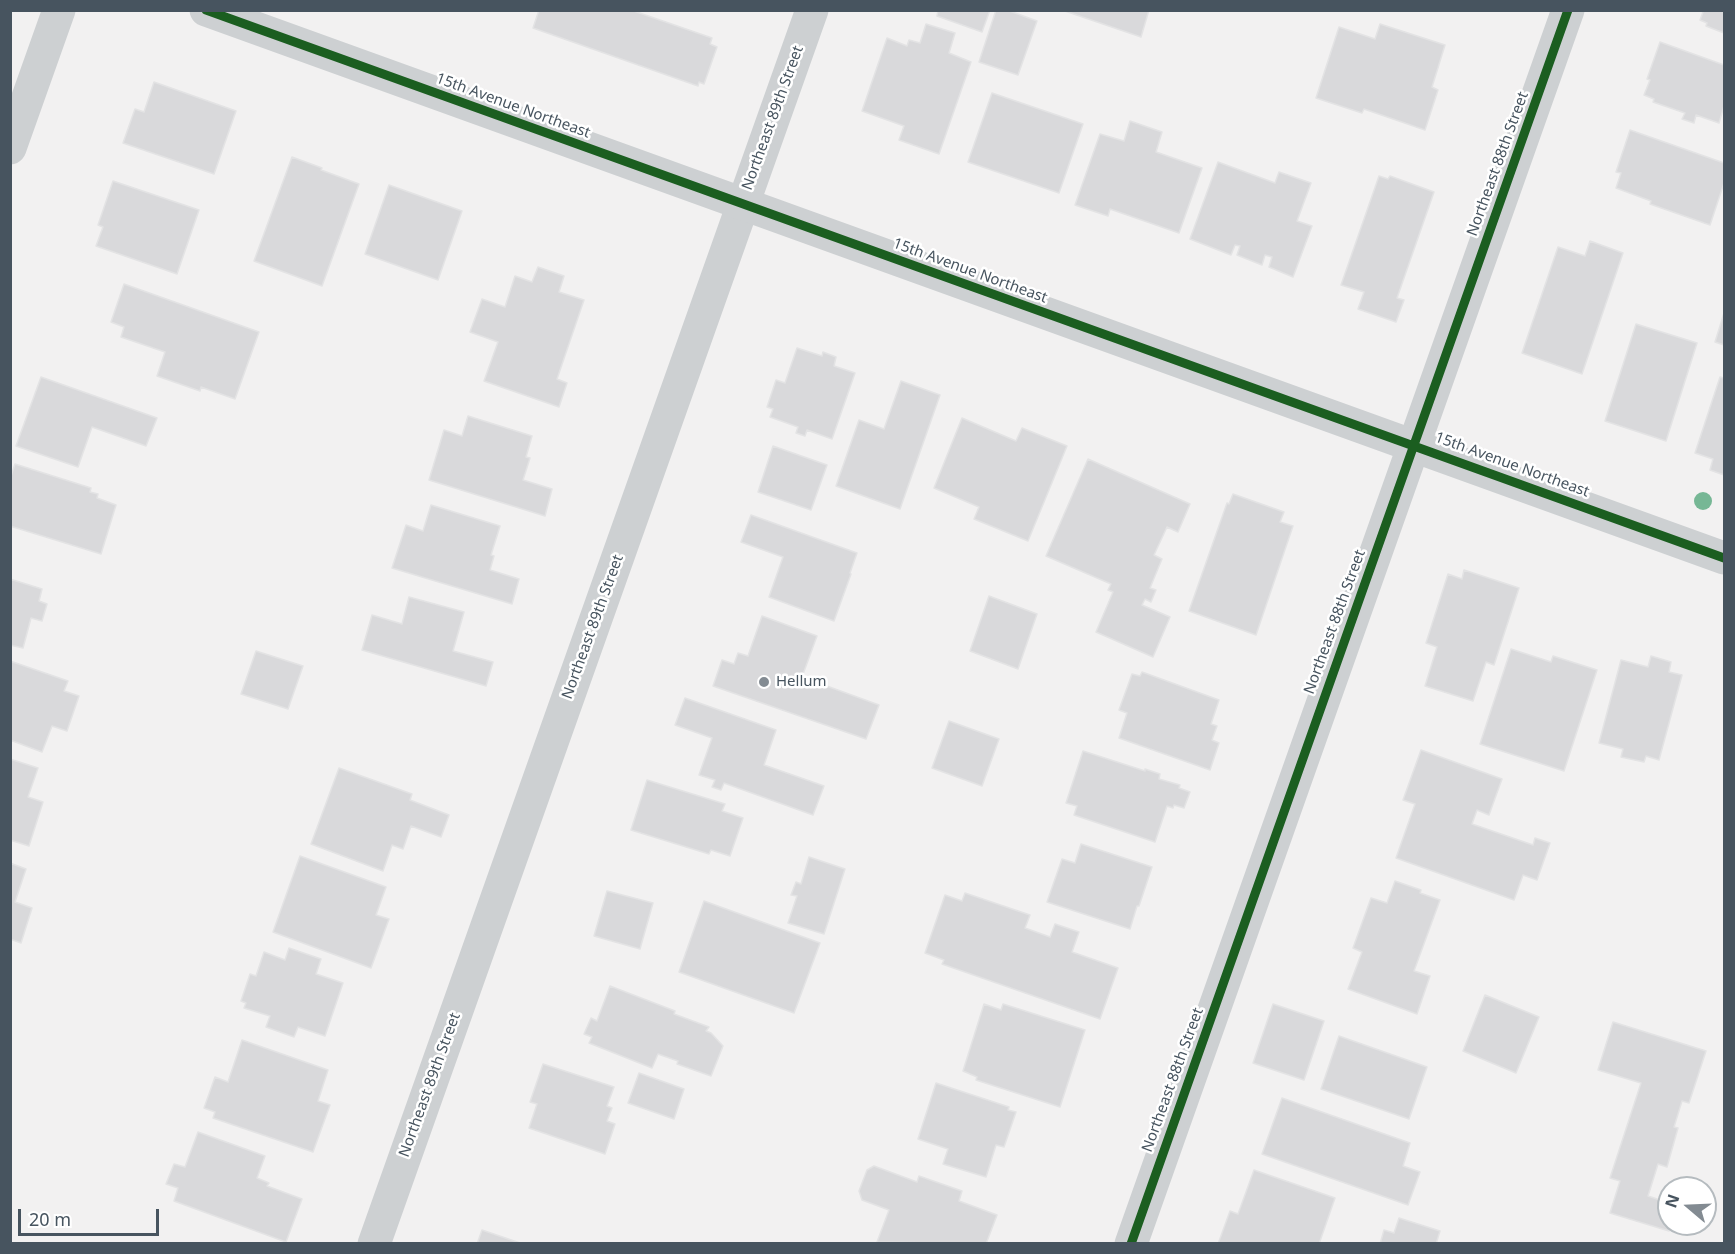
<!DOCTYPE html>
<html>
<head>
<meta charset="utf-8">
<style>
	body { margin:0 }
	#map { position:relative; width:1735px; height:1254px; overflow:hidden; background:#f2f1f1; font-family:"Noto Sans",sans-serif }
	canvas { display:block }
	.frame { position:absolute; inset:0; border:12px solid #47545f; pointer-events:none }
	.north { position:absolute; left:1657px; top:1176px; width:60px; height:60px; box-sizing:border-box; background:#fff; border:2px solid #b5bbbf; border-radius:50%; rotate:289deg; font-size:16px; font-weight:700; line-height:24px; text-align:center; color:#47545f }
	.north::after { content:''; display:block; margin:auto; width:21px; height:27px; background:#838b92; clip-path:polygon(50% 0,100% 100%,50% 72%,0 100%) }
	.scale { position:absolute; left:18px; top:1209px; width:141px; height:27px; box-sizing:border-box; border:3px solid #47545f; border-top:0; padding-left:8px; font-size:18px; line-height:21px; white-space:nowrap; color:#47545f; -webkit-text-stroke:4px #fff; paint-order:stroke }
</style>
</head>
<body>
<div id="map">
<canvas width="1735" height="1254"></canvas>
<div class="frame"></div>
<div class="north">N</div>
<div class="scale">20 m</div>
</div>
<script>
const ctx = document.querySelector('canvas').getContext('2d');
ctx.lineJoin = 'round';
function paint(path, color) { ctx.fillStyle = color; ctx.fill(path, 'evenodd'); }
function trace(path, color, width, dash) { ctx.strokeStyle = color; ctx.lineWidth = width; ctx.lineCap = dash ? 'butt' : 'round'; ctx.setLineDash(dash || []); ctx.stroke(path); }
function label(font, color, halo, rows, align = 'center') {
  ctx.font = font + ' "Noto Sans",sans-serif'; ctx.lineWidth = 5; ctx.setLineDash([]); ctx.textBaseline = 'middle'; ctx.strokeStyle = halo; ctx.fillStyle = color; for (const [text, x, y, turn = 0] of rows) {
    ctx.save(); ctx.translate(x, y); ctx.rotate((+turn || 0) * Math.PI / 180); ctx.textAlign = isNaN(turn) ? turn : align; if (halo) ctx.strokeText(text, 0, 0); ctx.fillText(text, 0, 0); ctx.restore();
  }
}
const building = new Path2D(`
	M539 10H631L712 38 710 44 717 47 704 84 699 82 698 86 533 28Z
	M938 10H990L982 32 937 16Z
	M996 10H1007L1037 21 1018 75 979 62Z
	M1062 10H1149L1141 37Z
	M1699 10H1724V33L1706 26 1707 23 1700 20 1703 12Z
	M926 24 955 33 949 53 971 62 939 154 899 140 904 126 862 111 887 38 907 46 909 40 920 43Z
	M1380 24 1445 45 1432 87 1438 90 1425 130 1364 109 1362 113 1316 98 1339 27 1375 39Z
	M1660 42 1724 65V106L1719 123 1696 115 1694 123 1682 119 1685 113 1653 102 1654 99 1644 95 1650 80 1647 79Z
	M154 82 236 111 214 174 123 143 135 109 144 112Z
	M992 93 1083 124 1059 193 968 162Z
	M1130 121 1162 132 1156 152 1202 168 1179 233 1110 209 1108 216 1075 205 1100 134 1124 141Z
	M1630 130 1724 163V183L1710 225 1650 204 1651 201 1616 188 1621 173 1616 172Z
	M292 157 322 168 321 170 359 184 322 286 254 261Z
	M1218 162 1275 183 1279 172 1311 183 1297 221 1312 226 1293 277 1269 267 1272 257 1265 255 1262 265 1237 255 1240 246 1235 245 1231 255 1190 239Z
	M1379 176 1388 179 1390 176 1434 192 1397 298 1404 300 1396 322 1358 309 1364 292 1341 285Z
	M113 181 199 210 177 274 96 246 103 227 98 225Z
	M389 185 462 211 438 280 365 254Z
	M1590 241 1623 253 1582 374 1522 353 1558 247 1585 256Z
	M538 267 564 276 559 292 584 300 557 379 567 383 559 407 484 381 498 342 470 332 482 299 505 307 515 276 532 282Z
	M124 284 259 332 235 399 201 387 200 391 157 376 165 352 121 337 124 327 111 322Z
	M1724 313V345L1715 342Z
	M1636 324 1697 343 1666 441 1605 421Z
	M797 348 822 356 823 352 836 357 834 366 855 373 832 439 807 430 805 436 796 433 798 427 770 417 773 409 767 407 776 380 785 383Z
	M41 377 157 418 146 446 92 427 78 467 16 446Z
	M1720 377 1724 378V475L1710 470 1713 459 1695 453Z
	M901 381 940 395 900 509 836 486 859 420 884 429Z
	M468 416 532 436 526 457 530 458 523 480 552 489 545 516 429 480 444 430 462 436Z
	M962 418 1016 441 1022 428 1067 446 1028 541 974 519 979 507 934 488Z
	M773 446 827 465 811 510 758 492Z
	M1088 459 1190 504 1178 532 1167 527 1154 555 1162 559 1150 588 1156 590 1151 602 1145 599 1142 605 1170 617 1153 657 1096 632 1113 592 1108 590 1111 584 1046 556Z
	M15 464 91 488 90 492 98 494 97 498 116 505 101 554 10 526V479Z
	M1233 494 1284 512 1280 522 1293 526 1256 635 1189 611 1227 503 1229 504Z
	M431 505 500 526 491 555 494 556 490 570 519 579 512 604 392 568 406 525 423 531Z
	M751 515 857 553 850 573 851 574 834 621 769 597 783 557 741 542Z
	M1464 570 1519 588 1494 665 1486 662 1473 701 1425 686 1437 647 1426 643 1448 574 1462 579Z
	M10 579 42 589 39 601 47 604 42 621 31 618 23 648 10 645Z
	M989 596 1037 614 1018 669 970 651Z
	M409 597 464 612 453 651 493 662 486 686 362 650 372 615 402 624Z
	M762 616 817 636 802 677 879 705 866 739 713 686 722 660 734 664 738 653 748 656Z
	M1511 649 1551 662 1553 656 1597 670 1564 771 1480 744Z
	M256 651 303 666 288 709 241 694Z
	M1651 656 1671 662 1669 672 1682 675 1659 760 1646 756 1644 762 1621 757 1623 749 1599 743 1621 660 1648 667Z
	M10 661 68 681 64 691 79 696 67 731 52 726 42 752 10 740Z
	M1142 672 1219 700 1211 724 1217 726 1212 740 1219 743 1210 770 1119 738 1127 713 1119 710 1132 674 1140 676Z
	M685 698 776 730 764 765 824 786 813 815 724 783 721 790 712 787 715 780 699 775 712 738 675 725Z
	M949 721 999 739 982 786 932 768Z
	M1421 750 1502 779 1489 815 1477 810 1472 824 1533 845 1535 838 1550 843 1537 880 1523 875 1514 900 1396 858 1415 804 1403 800Z
	M1083 751 1145 771V769L1160 774 1159 779 1180 785 1179 788 1190 792 1184 808 1174 805 1173 808 1167 806 1155 842 1074 815 1077 806 1066 803Z
	M10 759 38 768 28 797 43 802 29 846 10 840Z
	M339 768 412 794 410 800 449 815 441 837 411 826 403 849 392 845 383 871 311 844Z
	M647 780 725 804 722 811 743 818 730 856 711 850 709 854 631 830Z
	M1081 844 1152 867 1139 906H1137L1130 929 1047 902 1062 859 1075 863Z
	M300 856 386 887 376 915 389 919 371 968 273 932Z
	M809 857 845 869 824 934 788 923 797 896 791 895 796 882 801 884Z
	M10 863 26 869 15 902 32 908 21 943 10 939Z
	M1395 881 1421 890 1420 893 1440 900 1414 971 1430 976 1417 1014 1348 989 1362 952 1353 948 1371 898 1387 903Z
	M607 891 653 903 640 949 594 936Z
	M965 893 1030 915 1025 928 1050 937 1055 924 1079 932 1072 952 1118 968 1100 1019 942 964 944 960 925 953 945 895 962 901Z
	M704 901 820 943 794 1013 679 972Z
	M289 948 321 959 316 974 343 983 325 1036 298 1027 294 1037 266 1027 270 1016 244 1008 246 1003 241 1001 250 974 256 976 264 952 285 960Z
	M610 986 675 1011 674 1014 709 1027 706 1031 711 1033 723 1046 711 1076 677 1064 678 1061 658 1054 652 1068 589 1043 592 1037 584 1034 591 1018 597 1021Z
	M1485 995 1539 1017 1516 1073 1463 1051Z
	M984 1004 1001 1010 1003 1004 1085 1030 1060 1107 976 1080 977 1077 963 1071Z
	M1273 1004 1324 1021 1304 1080 1253 1063Z
	M1613 1022 1706 1051 1689 1103 1682 1101 1674 1127 1678 1128 1667 1167 1658 1164 1648 1196 1669 1203V1224H1671L1669 1231 1610 1213 1620 1181 1610 1178 1641 1083 1598 1070Z
	M1339 1036 1427 1067 1409 1119 1321 1089Z
	M242 1040 328 1070 318 1101 330 1105 313 1152 213 1118 215 1112 204 1108 215 1077 228 1082Z
	M543 1064 614 1087 607 1106 612 1108 607 1121 615 1124 605 1154 529 1128 537 1104 530 1102Z
	M639 1073 684 1089 674 1119 628 1103Z
	M936 1083 1009 1107 1008 1110 1016 1112 1004 1147 996 1145 986 1177 943 1164 948 1149 918 1139Z
	M1282 1098 1410 1143 1403 1166 1420 1172 1408 1205 1262 1154Z
	M198 1132 265 1156 257 1178 269 1183 267 1186 302 1199 286 1242 174 1201 178 1188 166 1184 174 1164 185 1167Z
	M874 1166 917 1182 919 1176 962 1191 959 1201 997 1215 986 1244 877 1242 889 1210 862 1200 859 1191 867 1170Z
	M1254 1170 1335 1198 1319 1244H1218L1230 1211 1238 1214Z
	M1399 1218 1440 1231 1436 1244H1380L1384 1230 1394 1233Z
	M482 1230 523 1244H477Z`);
paint(building, '#d9d9db');
trace(building, '#e3e3e4', 1.5);
trace(new Path2D(`
	M10 148 59 10
	M374 1244 812 10
	M1131 1244 1568 10`), '#cdd0d2', 33);
trace(new Path2D(`
	M206 10 1724 558`), '#cdd0d2', 33);
trace(new Path2D(`
	M206 10 1724 558
	M1131 1244 1568 10`), '#1b5e20', 9);
ctx.fillStyle = '#76b795';
for (const [x, y] of [
	[1703,501]
]) { ctx.beginPath(); ctx.arc(x, y, 9, 0, 2 * Math.PI); ctx.fill(); }
for (const [x, y, r, color] of [
	[764,682,6,"#838b92"]
]) { const dot = new Path2D(); dot.arc(x, y, r, 0, 2 * Math.PI); ctx.fillStyle = color; ctx.fill(dot); trace(dot, '#fff', 2); }
label('15px', '#47545f', '#fff', [
	["15th Avenue Northeast",513,106,20],
	["Northeast 89th Street",773,118,-70],
	["Northeast 88th Street",1498,164,-70],
	["15th Avenue Northeast",970,271,20],
	["15th Avenue Northeast",1512,465,20],
	["Northeast 88th Street",1335,622,-70],
	["Northeast 89th Street",593,627,-70],
	["Northeast 88th Street",1173,1080,-70],
	["Northeast 89th Street",430,1085,-70]
]);
label('15px', '#47545f', '#fff', [
	["Hellum",776,682]
], 'left');
</script>
</body>
</html>
